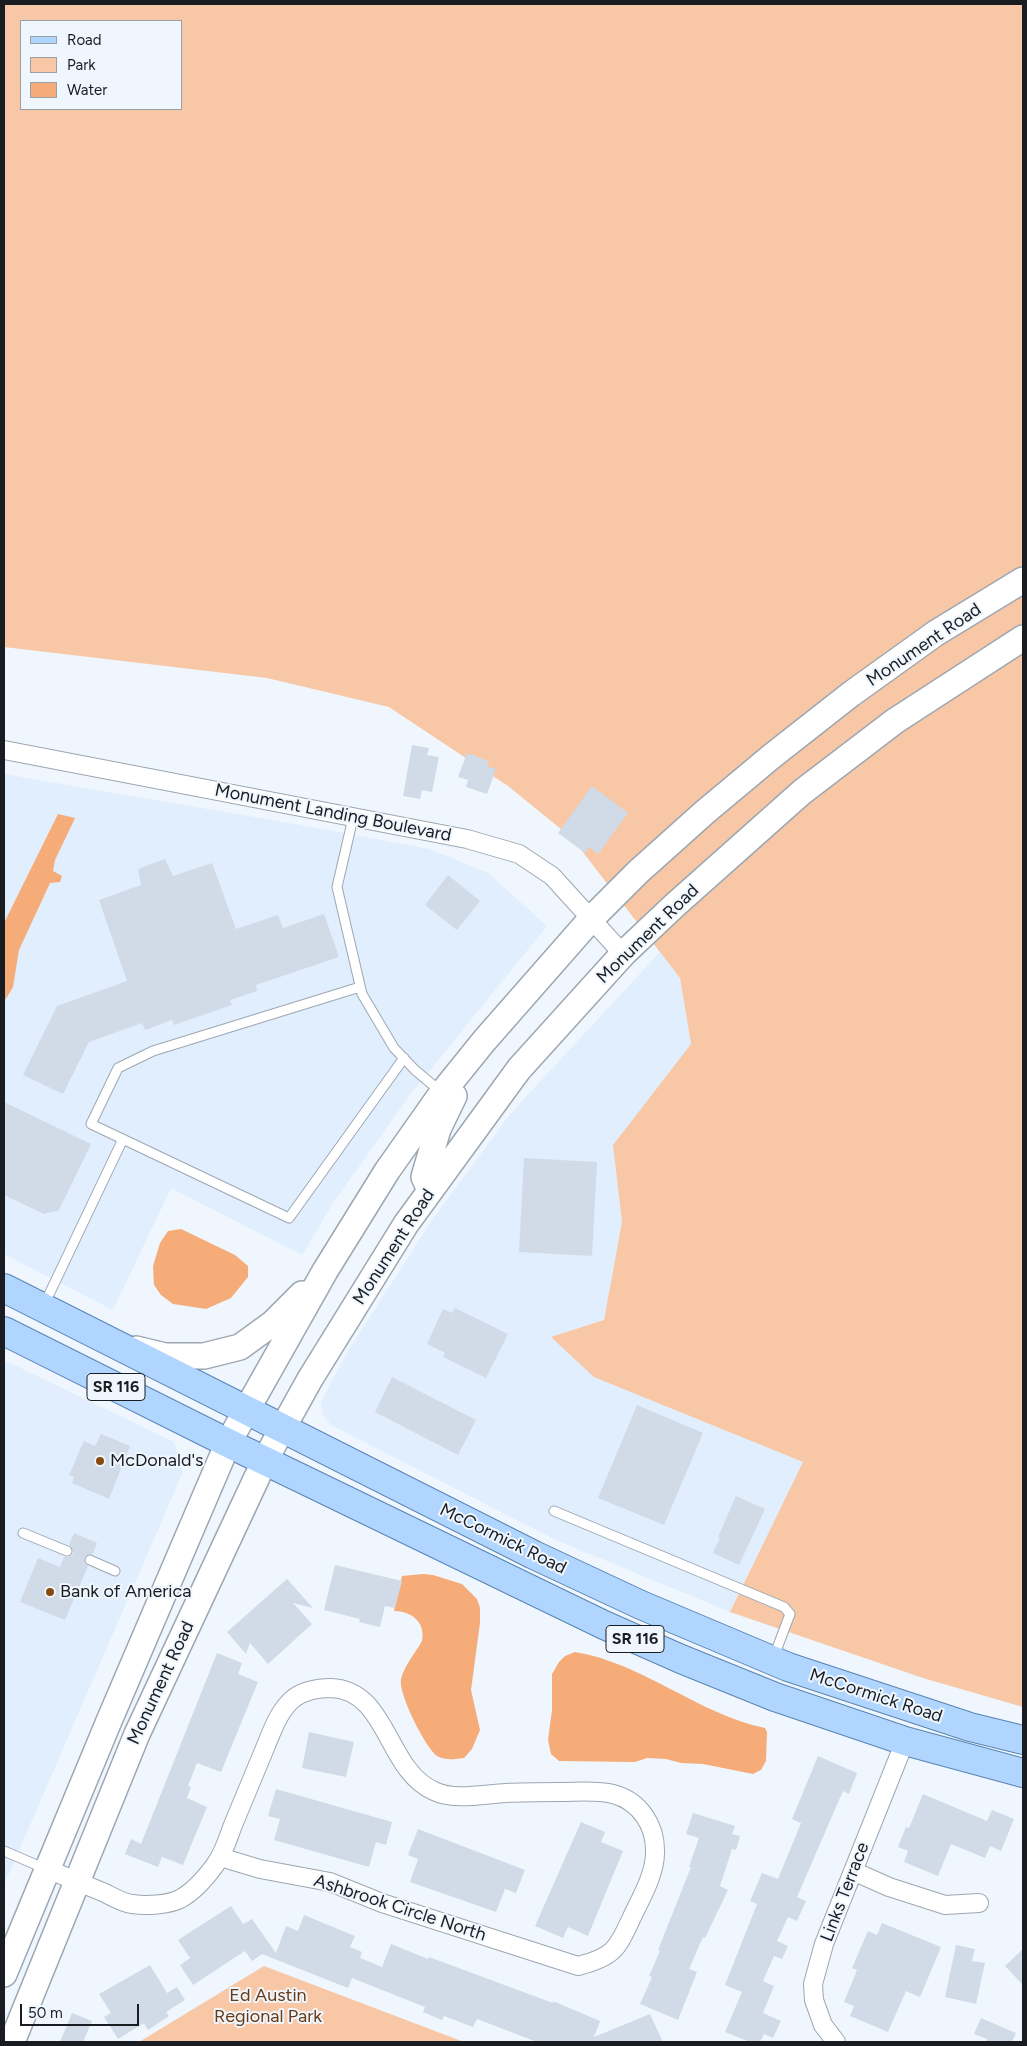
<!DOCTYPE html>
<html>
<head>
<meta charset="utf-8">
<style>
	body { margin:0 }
	#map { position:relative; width:1027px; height:2046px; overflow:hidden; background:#eff6fe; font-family:Figtree,sans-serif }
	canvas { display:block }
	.frame { position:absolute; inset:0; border:5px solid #191d22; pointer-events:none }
	.legend { position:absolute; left:20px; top:20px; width:162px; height:90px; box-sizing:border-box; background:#eff6fe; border:1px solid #999fa6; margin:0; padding:6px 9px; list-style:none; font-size:15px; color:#191d22 }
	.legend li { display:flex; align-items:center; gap:10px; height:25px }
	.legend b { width:25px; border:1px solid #999fa6 }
	.scale { position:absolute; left:20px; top:2004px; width:119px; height:22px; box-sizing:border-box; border:2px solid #191d22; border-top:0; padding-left:6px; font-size:15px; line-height:18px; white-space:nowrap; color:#191d22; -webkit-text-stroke:4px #eff6fe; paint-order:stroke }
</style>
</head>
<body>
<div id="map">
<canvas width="1027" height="2046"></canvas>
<div class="frame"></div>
<ul class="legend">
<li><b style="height:6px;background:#b0d6ff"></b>Road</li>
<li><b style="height:14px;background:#f8c7a5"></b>Park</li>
<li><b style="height:14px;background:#f6ac78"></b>Water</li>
</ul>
<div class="scale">50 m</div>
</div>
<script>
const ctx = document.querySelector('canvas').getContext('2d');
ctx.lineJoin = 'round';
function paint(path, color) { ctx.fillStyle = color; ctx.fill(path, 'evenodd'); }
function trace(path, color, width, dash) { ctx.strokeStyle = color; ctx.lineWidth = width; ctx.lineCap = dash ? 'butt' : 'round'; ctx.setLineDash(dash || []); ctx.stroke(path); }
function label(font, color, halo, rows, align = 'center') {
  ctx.font = font + ' Figtree,sans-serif'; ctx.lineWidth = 4; ctx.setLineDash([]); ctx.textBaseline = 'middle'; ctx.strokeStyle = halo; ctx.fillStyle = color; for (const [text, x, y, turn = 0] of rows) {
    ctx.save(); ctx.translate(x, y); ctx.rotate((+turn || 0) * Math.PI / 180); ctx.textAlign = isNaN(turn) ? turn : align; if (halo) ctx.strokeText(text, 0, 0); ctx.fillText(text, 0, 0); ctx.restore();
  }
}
paint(new Path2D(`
	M4 774 312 827 430 849 488 873 547 926 410 1095 333 1203 302 1255 171 1188 113 1310 4 1254Z
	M660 952 680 978 691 1044 613 1145 622 1222 604 1320 551 1338 674 1409 803 1462 730 1612 556 1540 331 1425 323 1415 321 1401 348 1351 432 1220 511 1113Z
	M4 1360 174 1442 183 1472 4 1885Z`), '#e1eefd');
paint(new Path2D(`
	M4 4H1023V1707L923 1678 730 1612 803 1462 594 1377 551 1337 604 1320 622 1222 613 1145 691 1044 680 978 572 838 508 786 389 707 267 678 4 647ZM21 21H181V109H21Z
	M264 1966 464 2042H139Z`), '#f8c7a5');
paint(new Path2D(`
	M58 814 75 818 55 860 53 871 62 876 60 882 50 883 19 950 13 987 4 1002V923Z
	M181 1229 235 1255 248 1266V1277L231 1298 206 1309 173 1304 161 1295 154 1285 153 1266 160 1243 168 1231Z
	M423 1574 433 1575 462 1584 477 1599 480 1608V1623L471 1690 480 1730 472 1749 464 1758C454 1759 446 1761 437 1756 425 1747 398 1693 401 1679 404 1666 416 1652 422 1641 426 1622 411 1611 394 1611L402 1576Z
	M575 1652C643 1663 698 1714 765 1728L767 1732 766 1761 761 1770 753 1774 703 1764 681 1763 666 1759 647 1758 635 1762 559 1761 551 1754 548 1740 552 1710V1674L559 1662 565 1656Z`), '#f6ac78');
paint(new Path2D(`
	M412 745 429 748 427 755 439 757 432 792 422 790 420 799 403 796Z
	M467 753 489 761 487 766 496 769 487 794 466 787 468 780 458 777Z
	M592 786 628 813 598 854 589 847 585 853 558 833Z
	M165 859 173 876 212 863 236 929 278 915 283 928 324 914 339 957 256 985 257 991 230 1000 232 1005 174 1025 172 1020 145 1030 142 1023 89 1042 63 1094 23 1075 57 1006 127 981 99 900 141 885 138 869Z
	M448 875 480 901 457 930 425 905Z
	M4 1102 91 1144 59 1210 44 1214 4 1195Z
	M524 1158 597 1162 592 1256 519 1252Z
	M455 1308 508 1334 486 1378 443 1357 445 1353 427 1344 443 1309 452 1313Z
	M392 1377 476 1420 458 1455 375 1412Z
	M637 1405 703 1433 664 1525 598 1498Z
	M101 1434 130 1446 109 1499 72 1483 74 1477 69 1475 84 1441 95 1446Z
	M736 1496 765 1509 739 1565 713 1553 720 1538 718 1537Z
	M74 1533 97 1543 93 1554 87 1555 84 1558 85 1563 88 1566 65 1620 20 1602 38 1558 60 1567 64 1557H68L73 1554V1550L69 1545Z
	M335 1565 402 1581 395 1608 385 1606 380 1627 359 1622 360 1619 324 1610Z
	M287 1579 313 1608 293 1603 312 1624 268 1664 250 1643 246 1654 227 1632Z
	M217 1653 242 1663 238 1674 258 1682 221 1772 197 1763 188 1786 191 1787 187 1798 207 1807 183 1865 162 1857 158 1867 125 1854 131 1839 141 1844Z
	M309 1732 354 1742 346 1777 302 1768Z
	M818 1756 857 1773 849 1794 843 1791 797 1897 806 1901 797 1921 788 1917 777 1941 788 1946 782 1959 774 1956 763 1981 774 1986 763 2013 781 2021 773 2038 764 2034 760 2042H750L725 2032 742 1992 725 1985 757 1904 750 1901 762 1873 778 1879 801 1823 792 1819Z
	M276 1789 392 1822 386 1845 376 1842 369 1867 274 1840 280 1819 268 1816Z
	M923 1794 987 1821 992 1810 1014 1819 1001 1851 990 1846 985 1858 951 1844 938 1876 904 1862 908 1851 898 1847 906 1827 909 1828Z
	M693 1813 735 1826 732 1834 740 1836 736 1850 732 1849 720 1886 728 1890 705 1938 703 1937 689 1969 697 1972 678 2020 640 2004 652 1977 649 1976 660 1951 658 1950 691 1867H689L699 1838 686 1834Z
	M581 1822 605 1832 601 1842 623 1851 588 1936 568 1927 563 1938 535 1926Z
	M418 1829 525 1870 516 1893 505 1889 496 1912 410 1882 418 1859 408 1855Z
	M231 1906 243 1924 252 1919 276 1953 286 1926 298 1931 304 1915 355 1936 350 1947 362 1952 360 1958 382 1967 391 1944 428 1959 429 1957 553 2003V2001L600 2021 594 2037 650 2014 663 2042H537L477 2019 473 2027 444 2016 442 2020 423 2012 425 2007 352 1978 348 1988 262 1954 252 1961 245 1951 193 1985 180 1965 190 1958 178 1940Z
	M882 1923 941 1947 920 1997 906 1991 888 2032 850 2016 854 2006 844 2002 857 1970 852 1968 868 1931 877 1935Z
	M956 1945 975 1949 972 1961 985 1963 976 2004 945 1997Z
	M1023 1949V1985L1005 1966Z
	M150 1965 167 1993 177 1987 185 2000 166 2012 169 2016 148 2030 144 2023 118 2039 104 2017 111 2013 99 1994Z
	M72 2013 92 2021 83 2042H60Z
	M981 2018 1016 2033 1012 2042H986L987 2039 974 2034Z`), '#d0dbe7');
const lane = new Path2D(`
	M353 818 337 887 362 994 394 1048 415 1070 440 1091
	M360 987 153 1051 118 1068 91 1124 289 1218 404 1058
	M44 1305 123 1139
	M554 1511 784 1607 790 1614 773 1659
	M23 1533 67 1551
	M90 1560 115 1571
	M4 1851 46 1869`);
const street = new Path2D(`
	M4 750 467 839 519 854 552 876 623 954
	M47 1869C66 1877 86 1885 105 1893 113 1897 123 1903 132 1904 146 1906 168 1905 180 1899 193 1892 207 1876 215 1865 224 1853 228 1838 233 1825 244 1799 254 1774 265 1748 272 1731 279 1710 294 1698 304 1691 319 1688 331 1688 388 1690 386 1770 434 1791 454 1801 484 1794 506 1793 524 1792 542 1792 560 1792 577 1792 597 1790 613 1794 640 1801 656 1826 655 1853 655 1874 641 1898 632 1917 617 1949 614 1957 578 1966L382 1903 330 1882 260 1869 220 1857
	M853 1871 889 1887 945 1905 979 1903
	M836 2042 823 2025 814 2000 813 1984 824 1944 905 1741`);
const secondary = new Path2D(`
	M430 1190 424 1177 438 1129 454 1096
	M136 1349 165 1356H204L240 1347 273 1323 302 1294
	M4 1974 109 1721 228 1443 325 1271 387 1171 442 1093 484 1041 591 919 638 872 705 812 772 756 851 694 936 633 1023 580
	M12 2042 137 1734 265 1460 310 1379 406 1224 519 1069 623 954 675 905 802 792 895 721 1023 638`);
const primary = new Path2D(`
	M4 1288 534 1555 641 1605 788 1667 970 1727 1023 1740
	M4 1331 228 1443 604 1625 681 1659 775 1697 905 1741 1023 1773`);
trace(lane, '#9da7b2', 11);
trace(street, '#9da7b2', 20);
trace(secondary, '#9da7b2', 28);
trace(primary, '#5984b2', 30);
trace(lane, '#fff', 9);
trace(street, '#fff', 18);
trace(secondary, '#fff', 25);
trace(primary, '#b0d6ff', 28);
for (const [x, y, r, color] of [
	[100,1461,5,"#88490f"],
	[50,1592,5,"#88490f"]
]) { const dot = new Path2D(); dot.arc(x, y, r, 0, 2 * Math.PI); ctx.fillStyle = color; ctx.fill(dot); trace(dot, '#eff6fe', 2); }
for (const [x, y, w] of [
	[116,1387,58],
	[635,1639,58]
]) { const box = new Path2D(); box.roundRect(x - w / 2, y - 13.5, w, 27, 4); ctx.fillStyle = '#eff6fe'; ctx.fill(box); trace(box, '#191d22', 1); }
label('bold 16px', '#191d22', null, [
	["SR 116",116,1387],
	["SR 116",635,1639]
]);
label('18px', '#191d22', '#eff6fe', [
	["Monument Road",924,645,-34],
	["Monument Landing Boulevard",333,813,11],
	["Monument Road",648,934,-44],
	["Monument Road",394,1247,-57],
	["McCormick Road",503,1539,26],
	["Monument Road",161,1683,-65],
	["McCormick Road",876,1696,18],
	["Links Terrace",845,1892,-69],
	["Ashbrook Circle North",400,1908,18]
]);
label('18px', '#191d22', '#eff6fe', [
	["McDonald's",110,1461],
	["Bank of America",60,1592]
], 'left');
label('18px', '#693a13', '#eff6fe', [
	["Ed Austin",268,1996],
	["Regional Park",268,2017]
]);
</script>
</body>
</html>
